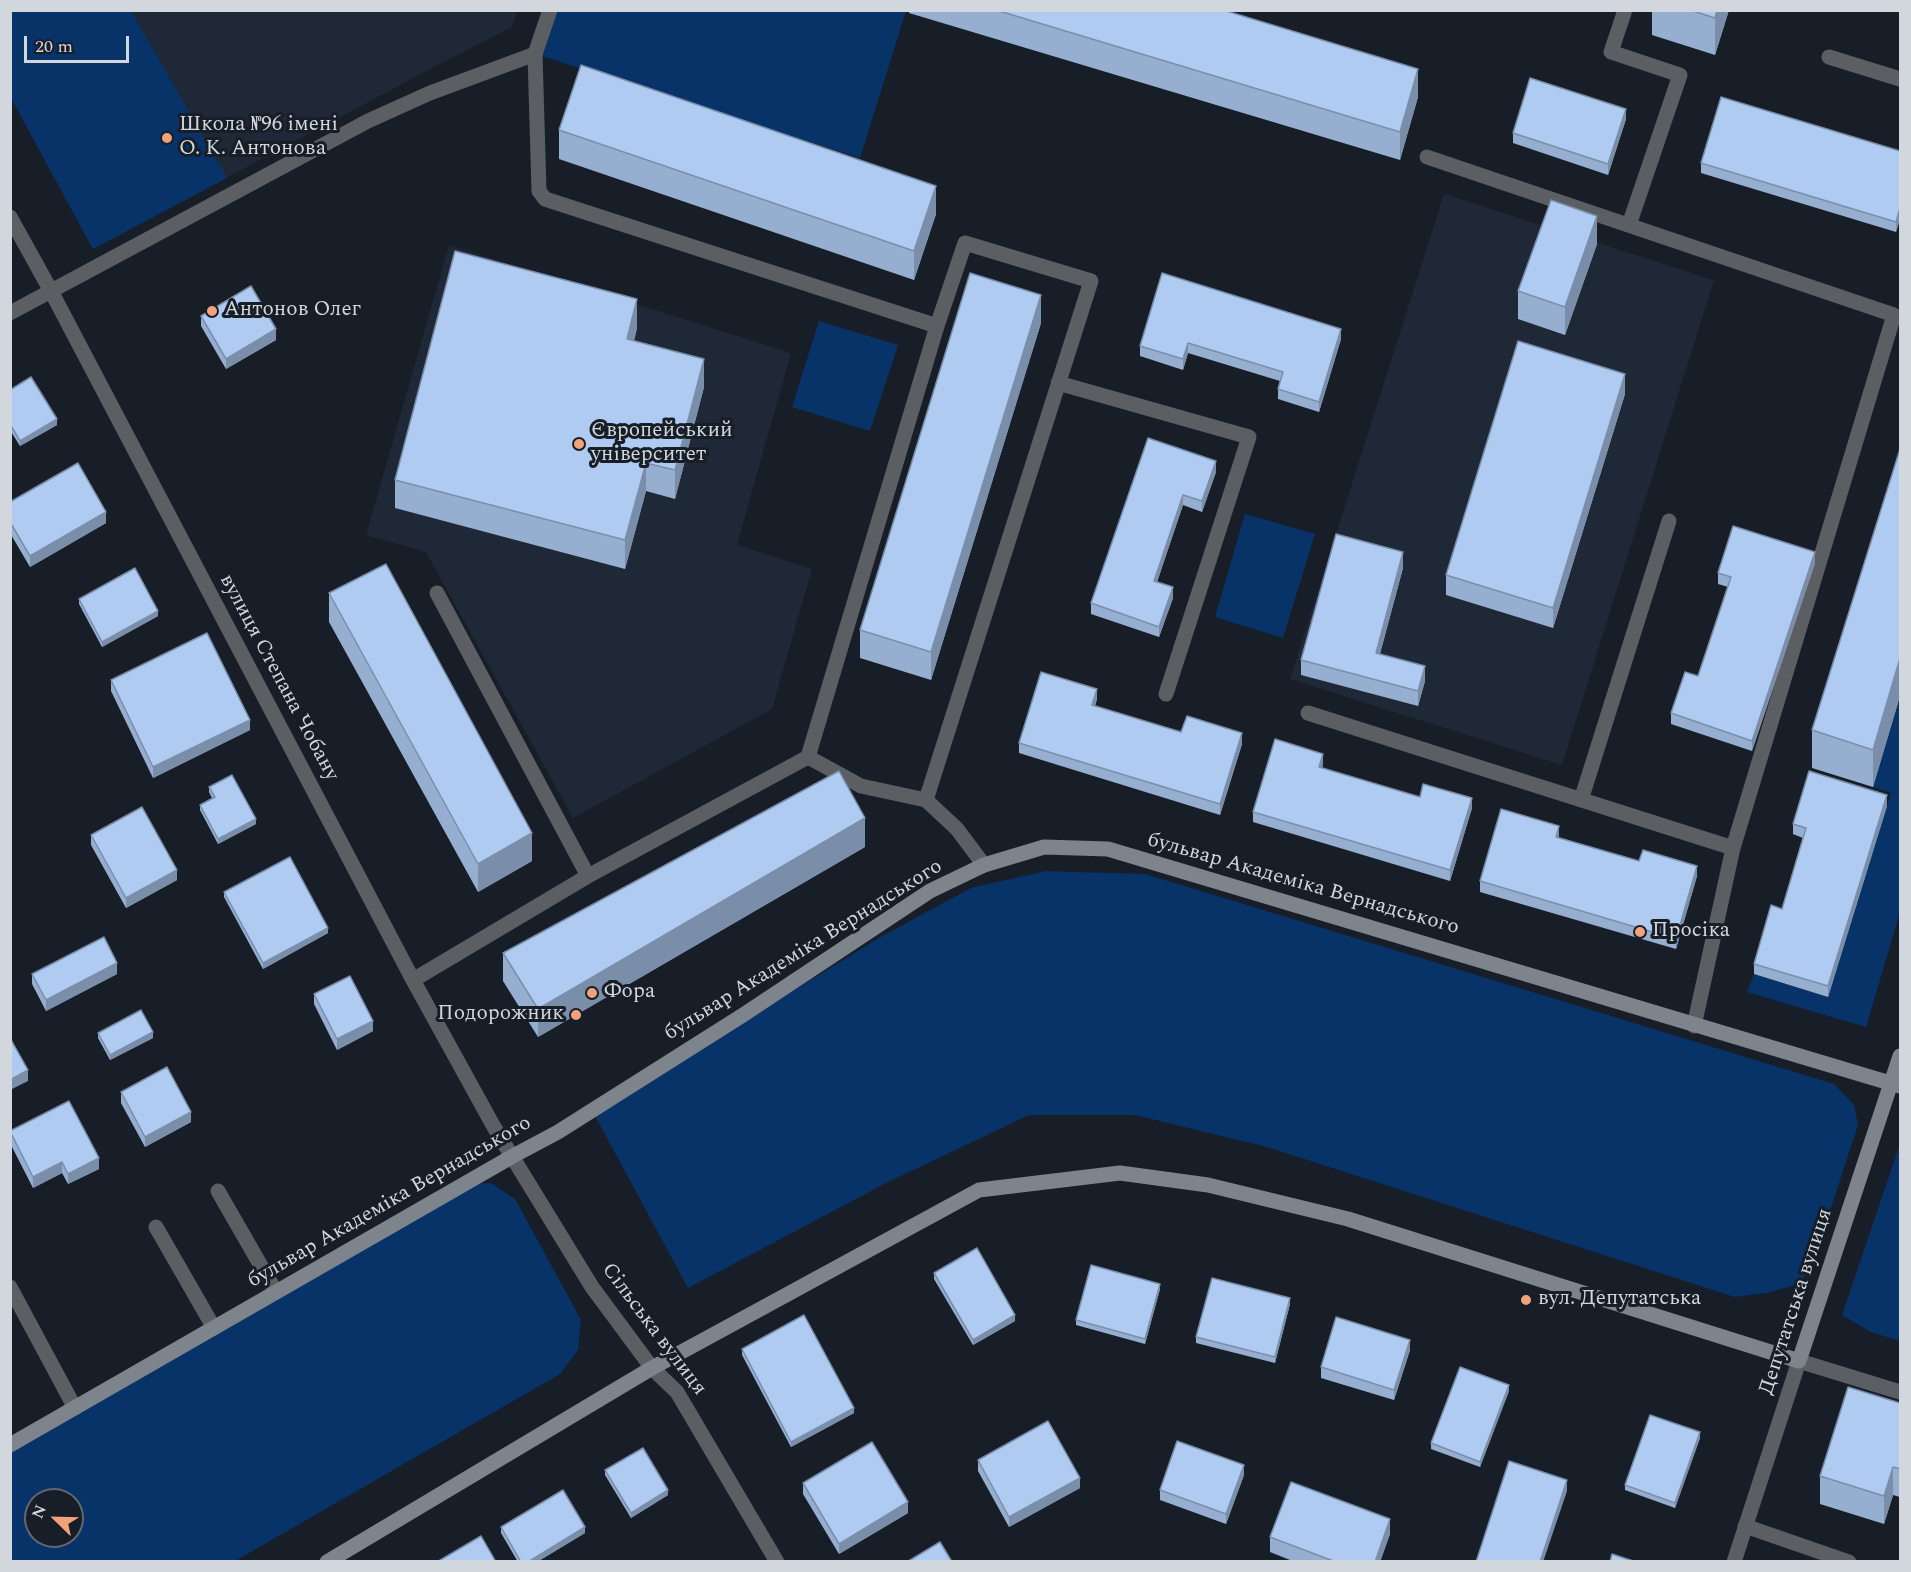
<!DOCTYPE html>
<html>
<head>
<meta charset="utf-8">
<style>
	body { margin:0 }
	#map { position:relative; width:1911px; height:1572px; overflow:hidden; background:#181e28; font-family:Spectral,serif }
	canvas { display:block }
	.frame { position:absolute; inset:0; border:12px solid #d2d7dd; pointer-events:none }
	.north { position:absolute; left:24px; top:1488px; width:60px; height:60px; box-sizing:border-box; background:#181e28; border:2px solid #626870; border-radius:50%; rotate:293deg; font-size:16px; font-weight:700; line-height:24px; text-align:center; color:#d2d7dd }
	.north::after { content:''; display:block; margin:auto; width:21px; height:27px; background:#f1a27b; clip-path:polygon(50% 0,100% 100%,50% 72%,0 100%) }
	.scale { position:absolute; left:24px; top:36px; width:105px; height:27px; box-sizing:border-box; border:3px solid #d2d7dd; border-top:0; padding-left:8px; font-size:18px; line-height:21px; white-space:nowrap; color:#d2d7dd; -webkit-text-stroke:4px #181e28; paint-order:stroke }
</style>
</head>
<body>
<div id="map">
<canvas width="1911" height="1572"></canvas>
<div class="frame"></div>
<div class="north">N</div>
<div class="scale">20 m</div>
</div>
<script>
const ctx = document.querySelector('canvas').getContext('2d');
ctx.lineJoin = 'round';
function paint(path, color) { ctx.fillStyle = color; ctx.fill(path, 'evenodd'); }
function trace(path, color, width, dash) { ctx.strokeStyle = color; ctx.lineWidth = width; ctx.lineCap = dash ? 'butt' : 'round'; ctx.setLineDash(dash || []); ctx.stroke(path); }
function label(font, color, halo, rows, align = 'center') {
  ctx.font = font + ' Spectral,serif'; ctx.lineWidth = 6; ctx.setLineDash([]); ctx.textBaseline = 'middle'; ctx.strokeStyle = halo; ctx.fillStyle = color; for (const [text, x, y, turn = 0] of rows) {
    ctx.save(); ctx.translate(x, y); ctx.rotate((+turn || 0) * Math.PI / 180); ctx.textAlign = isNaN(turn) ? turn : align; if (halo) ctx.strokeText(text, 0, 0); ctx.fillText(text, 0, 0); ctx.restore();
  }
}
paint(new Path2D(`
	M10 11H517L512 27 434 67 93 249 11 98Z
	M1444 194 1714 280 1562 765 1290 679Z
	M449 245 791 353 737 545 812 569 772 709 573 818 426 552 366 535Z`), '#1e2836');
paint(new Path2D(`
	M10 11H131L227 178 93 249 11 98Z
	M557 11H906L860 158 542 56Z
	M819 321 898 345 870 431 792 407Z
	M1245 514 1315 534 1283 638 1215 617Z
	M1900 696V912L1866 1027 1747 992 1754 974 1828 997 1891 793 1873 787Z
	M1046 871 1145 874 1834 1084 1854 1105 1858 1125 1810 1272 1792 1286 1766 1293 1735 1297 1267 1147 1135 1115H1029L886 1183 688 1288 594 1114 877 939 971 888Z
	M1900 1144V1341L1871 1332 1842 1315Z
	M491 1183 515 1199 581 1320 578 1350 560 1374 235 1561H11L10 1452 460 1185ZM36 1500H72V1536H36Z`), '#073369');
trace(new Path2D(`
	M1625 10 1611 52 1680 75 1629 225
	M535 54 539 191 545 199 937 326
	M1829 57 1900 79
	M1427 157 1894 315 1733 848 1694 1026
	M1058 383 1249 437 1166 694
	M437 593 588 876
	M1308 713 1733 848
	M808 757 861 786 926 800 957 829 984 865
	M1581 800 1669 521
	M413 980 588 876 808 757 937 326 965 243 1091 281 926 800
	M218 1191 276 1292
	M156 1227 214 1328
	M1745 1526 1849 1562`), '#5b5f64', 15);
trace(new Path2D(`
	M10 217 51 291 413 980 494 1127 592 1287 652 1368 677 1392 777 1562
	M10 313 368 121 430 93 535 54 550 10
	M10 1287 75 1408
	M1734 1562 1799 1361`), '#5b5f64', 15);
trace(new Path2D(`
	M1799 1361 1900 1392`), '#5b5f64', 15);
trace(new Path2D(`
	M10 1445 513 1156 558 1132 743 1015 930 891 984 865 1044 847 1108 849 1900 1086
	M327 1562 652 1368 979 1190 1120 1173 1208 1185 1348 1219 1799 1361 1900 1056`), '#7e848c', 15);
paint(new Path2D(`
	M909 10H1223L1418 97 1400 160 909 13Z
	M1652 10H1729L1715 55 1652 35Z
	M1626 119 1608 175 1513 143V133Z
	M559 130 936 214 914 280 559 159Z
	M1900 151V219L1896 232 1701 173V163Z
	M1597 244 1565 335 1518 319V291Z
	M1162 273 1341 339 1319 412 1278 399V389L1280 381 1188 353 1183 370 1140 356V346Z
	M201 316 276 340 226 369 201 326Z
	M1041 323 931 680 860 658V630Z
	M637 328 634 341 704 387 675 499 646 491 625 569 395 508V480Z
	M10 390 57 425 20 446 10 430Z
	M1625 394 1553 628 1446 595V575Z
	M1148 438 1216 472 1202 512 1183 505 1157 582 1173 598 1159 637 1091 614V603Z
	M1900 449V696L1873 787 1812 768V730Z
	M10 502 106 523 30 567 10 533Z
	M1815 563 1752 751 1671 724V713L1698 676 1728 587 1718 584V573Z
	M1403 568 1380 654 1425 681 1418 706 1301 675V660Z
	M329 593 532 861 478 892 329 622Z
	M79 599 158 616 102 647 79 604Z
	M111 680 250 730 153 778 111 691Z
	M1097 699 1095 706 1181 732 1242 744 1220 815 1019 753V743Z
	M1323 764 1322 768 1420 797 1472 808 1450 881 1253 822V812Z
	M209 787 256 824 218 844 200 810V805L212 798 209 792Z
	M1887 806 1828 997 1754 974V964L1782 909 1803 838 1793 834V824Z
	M91 835 177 880 126 908 91 845Z
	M1559 836V838L1639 861 1697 876 1676 949 1480 892V881Z
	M865 847 538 1037 503 981V953Z
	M224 892 328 933 263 969 224 897Z
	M32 974H117L46 1011 32 984Z
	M314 994 373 1031 337 1050 314 1004Z
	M98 1033 153 1038 110 1060 98 1038Z
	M121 1092 191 1122 145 1147 121 1103Z
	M10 1131 99 1169 68 1184 62 1173 33 1188 10 1143Z
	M934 1273 1015 1321 973 1345 934 1279Z
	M1160 1289 1145 1344 1076 1325V1320Z
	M1290 1304 1275 1363 1196 1343V1337Z
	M742 1349 854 1413 791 1447 742 1355Z
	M1410 1350 1394 1400 1321 1378V1367Z
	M1509 1391 1480 1467 1431 1449V1443Z
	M1900 1403V1497L1893 1495 1884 1524 1820 1504V1476Z
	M1700 1438 1675 1508 1625 1490V1485Z
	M978 1460 1080 1488 1009 1527 978 1471Z
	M605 1470 668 1495 631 1518 605 1475Z
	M1244 1475 1226 1524 1160 1500V1490Z
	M803 1483 908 1513 839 1554 803 1494Z
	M501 1527 585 1533 537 1562H518L501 1533Z
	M1390 1534 1380 1562H1295L1270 1552V1537Z`), '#96afd0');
paint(new Path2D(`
	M1717 10H1729L1715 55V18Z
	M1418 69V97L1400 160V132Z
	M1626 109V119L1608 175V164Z
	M936 186V214L914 280V251Z
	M1900 208V219L1896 232V222Z
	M1597 216V244L1565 335V307Z
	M1041 295V323L931 680V652Z
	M637 299V328L627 367V339Z
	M276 329V340L226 369V359Z
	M1341 329V339L1319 412V402Z
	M1188 343V353L1183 370V359Z
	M704 359V387L675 499V470Z
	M1625 374V394L1553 628V608Z
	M57 419V425L20 446V441Z
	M1216 461V472L1202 512V501Z
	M646 463V491L625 569V540Z
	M1183 495V505L1154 591V581Z
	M106 512V523L30 567V556Z
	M1403 552V568L1376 668V653Z
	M1815 552V563L1752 751V741Z
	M1173 587V598L1159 637V627Z
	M158 611V616L102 647V642Z
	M1900 658V696L1873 787V750Z
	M1425 666V681L1418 706V691Z
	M1097 689V699L1092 715V705Z
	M250 720V730L153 778V767Z
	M1242 733V744L1220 815V804Z
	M1323 754V764L1319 778V767Z
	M1887 795V806L1828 997V986Z
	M1472 798V808L1450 881V870Z
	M865 818V847L538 1037V1009Z
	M256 819V824L218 844V839Z
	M1559 826V836L1556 848V837Z
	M532 833V861L478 892V864Z
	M1697 866V876L1676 949V939Z
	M177 870V880L126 908V898Z
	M328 928V933L263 969V963Z
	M117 963V974L46 1011V1000Z
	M373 1021V1031L337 1050V1039Z
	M153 1032V1038L110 1060V1055Z
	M28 1070V1081L10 1090V1080Z
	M191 1112V1122L145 1147V1137Z
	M99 1158V1169L68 1184V1174Z
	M62 1162V1173L33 1188V1177Z
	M1160 1284V1289L1145 1344V1339Z
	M1290 1298V1304L1275 1363V1357Z
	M1015 1315V1321L973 1345V1340Z
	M1410 1340V1350L1394 1400V1390Z
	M1509 1385V1391L1480 1467V1462Z
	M854 1408V1413L791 1447V1442Z
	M1700 1432V1438L1675 1508V1503Z
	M1244 1465V1475L1226 1524V1514Z
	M1893 1467V1495L1884 1524V1496Z
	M1080 1478V1488L1009 1527V1517Z
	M1567 1480V1491L1543 1562H1540Z
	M668 1490V1495L631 1518V1513Z
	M908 1502V1513L839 1554V1544Z
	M1390 1519V1534L1380 1562H1375Z
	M585 1527V1533L537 1562H528Z`), '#7a8ea9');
const building = new Path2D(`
	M996 10H1223L1418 69 1400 132Z
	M1690 10H1717L1715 18Z
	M581 65 936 186 914 251 559 130Z
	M1530 78 1626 109 1608 164 1513 133Z
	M1721 97 1900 151V208L1896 222 1701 163Z
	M1551 200 1597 216 1565 307 1518 291Z
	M455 251 637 299 627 339 704 359 675 470 646 463 625 540 395 480Z
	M970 273 1041 295 931 652 860 630Z
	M1162 273 1341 329 1319 402 1278 389 1283 372 1188 343 1183 359 1140 346Z
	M251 286 276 329 226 359 201 316Z
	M1518 341 1625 374 1553 608 1446 575Z
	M31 377 57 419 20 441 10 424V390Z
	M1148 438 1216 461 1202 501 1183 495 1154 581 1173 587 1159 627 1091 603Z
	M1900 449V658L1873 750 1812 730Z
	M78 463 106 512 30 556 10 522V502Z
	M1733 526 1815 552 1752 741 1671 713 1685 672 1698 676 1731 577 1718 573Z
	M1336 534 1403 552 1376 653 1425 666 1418 691 1301 660Z
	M386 564 532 833 478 864 329 593Z
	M135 568 158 611 102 642 79 599Z
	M207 633 250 720 153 767 111 680Z
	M1041 672 1097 689 1092 705 1181 732 1187 716 1242 733 1220 804 1019 743Z
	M1275 739 1323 754 1319 767 1420 797 1423 784 1472 798 1450 870 1253 812Z
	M839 771 865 818 538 1009 503 953Z
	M1809 771 1887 795 1828 986 1754 964 1771 905 1782 909 1806 828 1793 824Z
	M232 775 256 819 218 839 200 805 215 797 209 787Z
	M142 807 177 870 126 898 91 835Z
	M1501 809 1559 826 1556 837 1639 861 1643 850 1697 866 1676 939 1480 881Z
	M290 857 328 928 263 963 224 892Z
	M104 937 117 963 46 1000 32 974Z
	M350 976 373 1021 337 1039 314 994Z
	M141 1010 153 1032 110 1055 98 1033Z
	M10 1038 28 1070 10 1080Z
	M167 1067 191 1112 145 1137 121 1092Z
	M69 1101 99 1158 68 1174 62 1162 33 1177 10 1131Z
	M977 1248 1015 1315 973 1340 934 1273Z
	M1091 1265 1160 1284 1145 1339 1076 1320Z
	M1212 1278 1290 1298 1275 1357 1196 1337Z
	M804 1315 854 1408 791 1442 742 1349Z
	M1336 1317 1410 1340 1394 1390 1321 1367Z
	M1460 1367 1509 1385 1480 1462 1431 1443Z
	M1848 1387 1900 1403V1469L1893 1467 1884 1496 1820 1476Z
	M1650 1415 1700 1432 1675 1503 1625 1485Z
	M1048 1421 1080 1478 1009 1517 978 1460Z
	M1177 1441 1244 1465 1226 1514 1160 1490Z
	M872 1442 908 1502 839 1544 803 1483Z
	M643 1448 668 1490 631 1513 605 1470Z
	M1509 1461 1567 1480 1540 1562H1476Z
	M1291 1482 1390 1519 1375 1562H1336L1270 1537Z
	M563 1490 585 1527 528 1562H521L501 1527Z
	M481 1536 496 1562H437Z
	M940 1542 952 1562H907Z
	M1612 1554 1636 1562H1610Z`);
paint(building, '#afcbf2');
trace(building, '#7a8ea9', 1.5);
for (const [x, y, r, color] of [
	[167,138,6,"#f1a27b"],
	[212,311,6,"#f1a27b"],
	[579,444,6,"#f1a27b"],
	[1640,932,6,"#f1a27b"],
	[592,993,6,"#f1a27b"],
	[576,1015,6,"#f1a27b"],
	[1526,1300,6,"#f1a27b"]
]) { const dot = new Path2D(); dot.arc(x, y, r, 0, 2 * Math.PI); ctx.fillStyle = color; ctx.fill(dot); trace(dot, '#181e28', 2); }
label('21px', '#d2d7dd', '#181e28', [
	["Школа №96 імені",179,126],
	["О. К. Антонова",179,150],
	["Антонов Олег",224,311],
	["Європейський",591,432],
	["університет",591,456],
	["Просіка",1652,932],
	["Фора",604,993],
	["Подорожник",564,1015,"right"],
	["вул. Депутатська",1538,1300]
], 'left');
label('21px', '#d2d7dd', '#181e28', [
	["вулиця Степана Чобану",278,678,62],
	["бульвар Академіка Вернадського",1303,885,16],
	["бульвар Академіка Вернадського",804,951,-32],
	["бульвар Академіка Вернадського",390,1203,-30],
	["Депутатська вулиця",1797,1302,-72],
	["Сільська вулиця",653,1330,53]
]);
</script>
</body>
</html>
